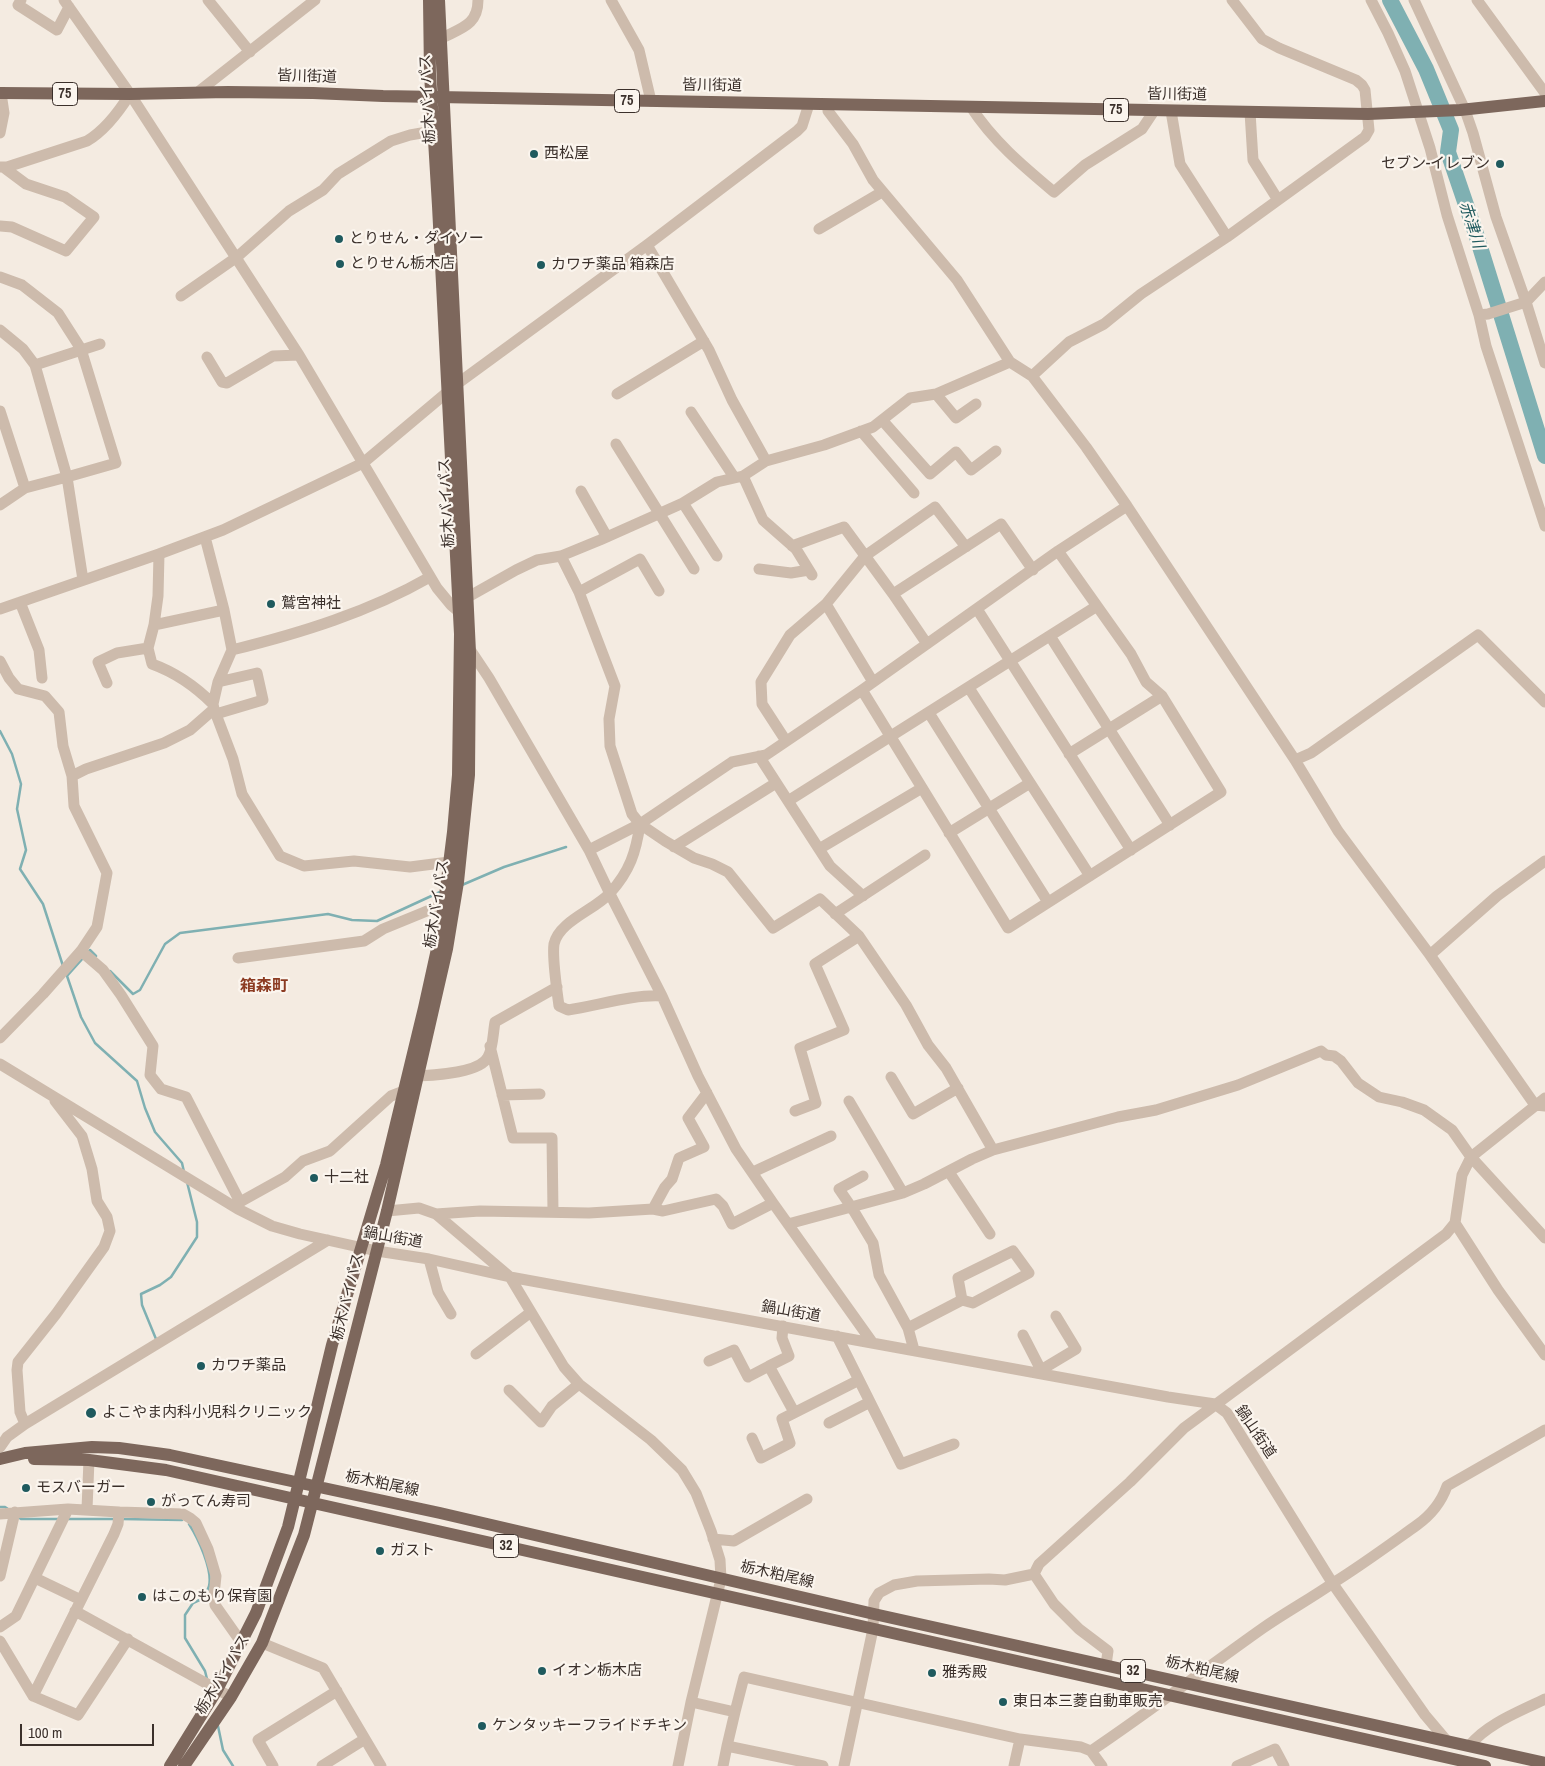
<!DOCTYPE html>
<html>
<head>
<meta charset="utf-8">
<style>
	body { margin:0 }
	#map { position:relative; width:1545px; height:1766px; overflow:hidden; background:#f4ebe1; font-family:"Archivo Narrow",sans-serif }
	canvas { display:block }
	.scale { position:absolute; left:20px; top:1724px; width:134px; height:22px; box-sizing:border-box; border:2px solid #3b302b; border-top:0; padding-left:6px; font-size:15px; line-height:18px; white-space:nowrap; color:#3b302b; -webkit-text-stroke:4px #fbf5ee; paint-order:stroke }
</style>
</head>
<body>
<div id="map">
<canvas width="1545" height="1766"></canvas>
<div class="scale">100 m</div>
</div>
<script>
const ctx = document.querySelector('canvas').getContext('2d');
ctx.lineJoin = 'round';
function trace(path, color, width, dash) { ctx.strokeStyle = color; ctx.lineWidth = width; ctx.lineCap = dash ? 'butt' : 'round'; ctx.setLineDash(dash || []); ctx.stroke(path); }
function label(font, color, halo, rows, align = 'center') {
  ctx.font = font + ' "Archivo Narrow","Noto Sans JP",sans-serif'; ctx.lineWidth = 4.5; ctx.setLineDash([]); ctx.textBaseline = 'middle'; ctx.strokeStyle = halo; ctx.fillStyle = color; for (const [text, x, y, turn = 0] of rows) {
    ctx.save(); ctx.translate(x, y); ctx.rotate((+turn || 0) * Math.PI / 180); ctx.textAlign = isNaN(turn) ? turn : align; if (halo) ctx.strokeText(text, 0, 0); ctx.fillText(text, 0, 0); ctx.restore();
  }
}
trace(new Path2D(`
	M0 731 12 754 21 784 17 809 26 850 20 869 43 904 63 966
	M462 885 504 867 566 847
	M87 953 90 950 96 956
	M110 971 133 994 140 990 165 944 180 933 328 914 352 920 377 921 440 892
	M66 973 81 1017 95 1043 137 1081 145 1108 155 1132 182 1163 184 1172
	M67 976 84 957
	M156 1339 142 1305 141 1294 160 1285 171 1277 197 1237V1222L187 1182
	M0 1507H5L8 1509
	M18 1517 21 1519H59
	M67 1519H114
	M122 1519 182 1520
	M189 1524C198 1538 213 1570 209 1586 208 1590 205 1594 204 1598L193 1603 185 1615V1638L205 1671 207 1679
	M218 1726 223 1750 233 1766`), '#7fb0b2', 2.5);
trace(new Path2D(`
	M1390 0 1426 69 1451 130 1448 152 1476 234 1545 456`), '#7fb0b2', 16);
trace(new Path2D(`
	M21 0 18 5 57 30 69 7
	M64 0 130 94 299 355 437 588 451 605 464 616
	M208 0 250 52
	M611 0 639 50 651 101
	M1371 0 1388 33 1405 71 1430 148 1447 215 1479 315 1486 346 1545 526
	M1414 0 1465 110 1473 133 1496 217 1526 302 1545 363
	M1477 0 1545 93
	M442 38C461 28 478 25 478 0
	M198 92 315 0
	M828 105V111L853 144 873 180 957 280 1010 362 1032 376 1086 447 1127 506 1295 760 1338 831 1430 955 1535 1105 1545 1106
	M971 107C993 141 1023 166 1054 192L1085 165 1142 129 1154 111
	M1171 111 1180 164 1227 237
	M1250 112 1253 160 1278 200
	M0 133 4 113 1 93
	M0 167H7L87 141C104 131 120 110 130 94
	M0 226 12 227 66 251 94 217 65 197 26 184 3 167
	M819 229 882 192
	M647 245 709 350 732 400 766 461
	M0 277 22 285 58 313 81 349 116 463 67 477 35 365 23 349 0 330
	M181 296 237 257 289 211 323 190 338 174 391 141 410 135 433 131
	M1479 315 1488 314 1526 302 1545 282
	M207 357 222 382 227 383 273 356 299 355
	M35 365 100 344
	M1032 376 1069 342 1104 324 1141 294 1227 237 1365 137 1369 130 1365 90 1362 85 1356 80 1279 48 1262 39 1232 0
	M617 394 704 341
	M936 394 956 418 976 404
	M0 411 25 488
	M691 412 734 477
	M882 420 930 474 956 452 971 470 996 451
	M861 431 914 493
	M616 444 694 569
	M743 476 763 520 796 549 812 575
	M581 491 607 537
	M683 503 717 556
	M0 505 25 488 67 477 83 580
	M792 546 844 527 893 594
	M159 554 158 596 154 625 148 648 152 664C177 673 195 686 213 704
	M561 556 579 592 615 686 609 719 610 746 632 814 640 824 665 841 694 858 712 864 728 872 773 928 820 899 859 936 906 1005 928 1045 946 1068 993 1150
	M759 569 791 573 809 570
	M579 592 640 559 659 591
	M468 597 516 570 537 560 561 556 600 540 683 503 717 482 743 476 766 461 824 445 873 427 910 398 936 394 1010 362
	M20 602 39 650 42 678
	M826 604 873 682
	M0 609 159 554 223 530 363 463 457 384 647 245 797 131 802 126 809 104
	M977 609 1131 850
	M154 625 224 610
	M1050 636 1170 825
	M927 644 893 594 1001 524 1033 570
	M469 648 489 678 589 850 610 894 662 996 698 1076 736 1149 773 1203 872 1342
	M232 650C301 633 369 612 430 577
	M0 661 9 678 18 689 45 696 59 712 63 746 72 776 74 806 107 873 97 927 81 951 43 994 0 1038
	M107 683 98 662 117 653 148 648
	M969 688 1090 876
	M862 690 1008 928 1221 792 1162 696 1146 682 1131 654 1058 551
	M214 709 233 759 242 794 280 856 304 866 354 861 410 867 449 862
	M929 713 1048 902
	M216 714 263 700 257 673 218 682
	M786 741 762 704 761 682 790 635 826 604 865 556 935 507 966 547
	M1069 754 1162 696
	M759 756 788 801 1097 606
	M1295 760 1311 753 1478 635 1545 702
	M72 776 86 769 164 743 190 730 214 709 213 704 218 682 232 650 224 610 205 537
	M788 801 830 866 863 896
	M640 824C636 852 630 871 610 893 595 910 559 921 554 944 552 958 557 991 559 1006L568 1010C597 1006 633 994 662 996
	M949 833 1030 783
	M674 847 776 783
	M819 849 922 788
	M589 850 640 824 732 762 766 755 862 690 1058 551 1127 506
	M835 914 925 855
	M81 951 103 970 121 995 153 1046 150 1075 161 1089 186 1097 240 1202 238 1209
	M1430 955 1497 896 1545 861
	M238 958 364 941 383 929 444 904
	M490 1046 513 1138H552L553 1212
	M0 1064 238 1209 272 1226 300 1234 377 1251 429 1259 510 1277 1168 1397 1215 1404 1227 1413 1333 1584 1425 1715 1447 1741
	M419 1076C435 1075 480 1073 488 1057 493 1048 493 1033 495 1022L557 987
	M891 1077 913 1114 958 1088
	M502 1095 540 1094
	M849 1101 903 1193
	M795 1111 816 1103 800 1048 844 1030 815 964 859 936
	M753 1172 831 1136
	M949 1172 990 1234
	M863 1176 839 1189 852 1208 873 1243 879 1275 908 1328
	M240 1202 285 1177 303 1161 330 1151 391 1096 404 1091
	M653 1209 663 1211 716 1199 723 1206 732 1224 773 1203
	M387 1211 419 1208 436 1214 480 1211 589 1213 653 1209 665 1187 672 1179 679 1158 704 1147 688 1118 707 1093
	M436 1214 510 1277 564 1367 579 1384 651 1440 682 1470 696 1493 711 1531 720 1560 721 1579 691 1702 678 1766
	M1455 1223 1498 1290 1545 1355
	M788 1224 903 1193 924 1184 972 1159 993 1150 1118 1117 1156 1110 1238 1085 1321 1051 1326 1055 1334 1056 1341 1061 1358 1083 1379 1097 1402 1102 1424 1110 1452 1130 1471 1157 1545 1238
	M429 1259 438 1292 451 1314
	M1023 1335 1041 1370
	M837 1336 901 1464 954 1444
	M914 1350 908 1328 962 1300 973 1303 1029 1273 1013 1251 958 1278 962 1300
	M476 1354 531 1312
	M709 1361 734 1350 748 1377 769 1366 794 1412
	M769 1366 789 1356 782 1338 783 1326
	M1036 1373 1076 1349 1056 1316
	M509 1390 541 1422 552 1406 579 1384
	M829 1423 870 1402
	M25 1424 20 1412 17 1370 18 1362 56 1314 104 1247 110 1231 107 1217 97 1201 92 1169 82 1136 55 1101
	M752 1438 761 1458 790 1443 782 1419 859 1380
	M0 1447 7 1437 25 1424 328 1240
	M87 1509 89 1460
	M119 1512 183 1514 190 1518 196 1523 208 1549 216 1576 214 1595 215 1605 241 1642
	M0 1514 68 1509 119 1512 118 1524 114 1534 33 1696
	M713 1539 734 1541 807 1499
	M1034 1574 1054 1604 1079 1629 1108 1651 1106 1665
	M0 1576 15 1512
	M35 1578 81 1600
	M75 1611 231 1697
	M0 1627 16 1616 68 1509
	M0 1641 33 1696 78 1715 128 1639
	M262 1643 323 1668 381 1766
	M691 1702 735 1712 727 1746
	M735 1712 744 1677 1020 1739 1081 1747 1091 1751 1102 1766
	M1469 1746C1488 1723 1519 1712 1545 1699
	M1091 1751C1149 1712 1205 1669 1263 1628 1286 1612 1310 1599 1333 1583 1362 1565 1389 1545 1417 1525 1431 1515 1441 1503 1447 1486L1545 1430
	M273 1766 258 1740 337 1691
	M322 1766 365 1739
	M723 1766 727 1746 823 1766
	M844 1766 873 1629 874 1601 879 1593 894 1585 917 1581 989 1579 1005 1580 1034 1574 1039 1564 1130 1482 1184 1428 1446 1234 1455 1223 1462 1175 1471 1157 1545 1098
	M1014 1766 1020 1739
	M1237 1766 1275 1749 1284 1766`), '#cdbbac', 11);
trace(new Path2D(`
	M0 93 130 94 228 92 313 93 383 96 1368 114 1460 110 1545 101
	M0 1459 25 1453 92 1447 119 1448 170 1455 440 1513 874 1614 1545 1763
	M34 1459 89 1460 166 1470 1485 1766
	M170 1766 217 1690 256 1613 288 1527 332 1345 386 1165 424 1008 437 949 444 904 453 832 458 775 460 634 438 206 430 74 429 0
	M184 1766 231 1697 262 1643 304 1535 387 1211 447 949 458 882 469 775 470 652 439 0`), '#7d675c', 12);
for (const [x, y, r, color] of [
	[534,154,5,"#1f5a5e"],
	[1500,164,5,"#1f5a5e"],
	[339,239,5,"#1f5a5e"],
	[340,264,5,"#1f5a5e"],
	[541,265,5,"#1f5a5e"],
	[271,604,5,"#1f5a5e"],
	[314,1178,5,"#1f5a5e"],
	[201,1366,5,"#1f5a5e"],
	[91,1413,6,"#1f5a5e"],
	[26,1488,5,"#1f5a5e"],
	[151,1502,5,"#1f5a5e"],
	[380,1551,5,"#1f5a5e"],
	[142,1597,5,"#1f5a5e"],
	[542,1671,5,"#1f5a5e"],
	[932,1673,5,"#1f5a5e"],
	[1003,1702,5,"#1f5a5e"],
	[482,1726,5,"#1f5a5e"]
]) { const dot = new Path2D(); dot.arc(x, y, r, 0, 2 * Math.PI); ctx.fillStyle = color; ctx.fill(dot); trace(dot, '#fbf5ee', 2); }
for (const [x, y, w] of [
	[65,94,25],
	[627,101,25],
	[1116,110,25],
	[506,1546,25],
	[1133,1671,25]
]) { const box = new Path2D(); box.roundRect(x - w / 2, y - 11.5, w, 23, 4); ctx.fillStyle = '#fbf5ee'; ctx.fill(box); trace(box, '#3b302b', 1); }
label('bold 14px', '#3b302b', null, [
	["75",65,94],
	["75",627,101],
	["75",1116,110],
	["32",506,1546],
	["32",1133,1671]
]);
label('15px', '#3b302b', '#fbf5ee', [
	["皆川街道",307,77,2],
	["皆川街道",712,86,1],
	["皆川街道",1177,95,1],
	["栃木バイパス",428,99,-93],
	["栃木バイパス",447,503,-93],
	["栃木バイパス",437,904,-81],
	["鍋山街道",393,1238,10],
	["栃木バイパス",348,1297,-76],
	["鍋山街道",791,1312,10],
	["鍋山街道",1255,1432,56],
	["栃木粕尾線",382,1484,12],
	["栃木粕尾線",777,1575,13],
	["栃木粕尾線",1202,1670,13],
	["栃木バイパス",223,1675,-59]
]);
label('15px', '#3b302b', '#fbf5ee', [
	["西松屋",544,154],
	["セブン-イレブン",1490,164,"right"],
	["とりせん・ダイソー",349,239],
	["とりせん栃木店",350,264],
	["カワチ薬品 箱森店",551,265],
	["鷲宮神社",281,604],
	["十二社",324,1178],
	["カワチ薬品",211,1366],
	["よこやま内科小児科クリニック",102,1413],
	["モスバーガー",36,1488],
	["がってん寿司",161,1502],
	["ガスト",390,1551],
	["はこのもり保育園",152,1597],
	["イオン栃木店",552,1671],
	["雅秀殿",942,1673],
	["東日本三菱自動車販売",1013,1702],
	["ケンタッキーフライドチキン",492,1726]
], 'left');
label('italic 16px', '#1f5a5e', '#fbf5ee', [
	["赤津川",1471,225,72]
]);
label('bold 16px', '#8c3b22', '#fbf5ee', [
	["箱森町",264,987]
]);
</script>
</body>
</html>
